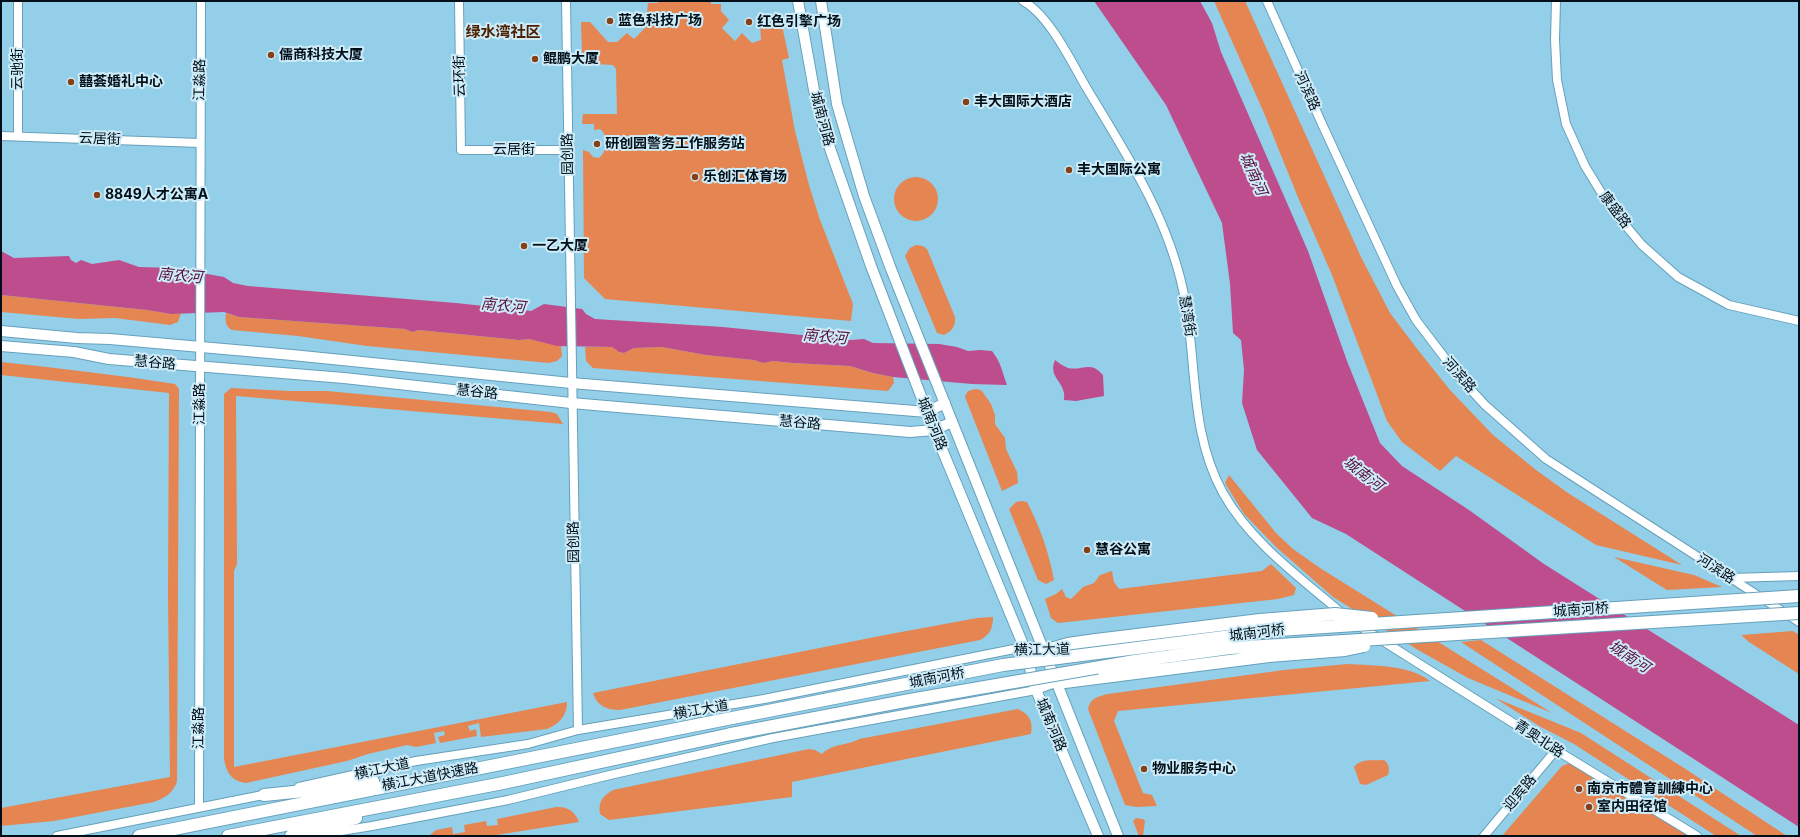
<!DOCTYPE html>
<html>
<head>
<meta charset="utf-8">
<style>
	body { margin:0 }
	#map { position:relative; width:1800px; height:837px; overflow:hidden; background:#94cfea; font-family:Inter,sans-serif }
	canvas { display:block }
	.frame { position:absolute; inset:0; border:2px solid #000f18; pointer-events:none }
</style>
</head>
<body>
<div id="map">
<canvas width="1800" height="837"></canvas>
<div class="frame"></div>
</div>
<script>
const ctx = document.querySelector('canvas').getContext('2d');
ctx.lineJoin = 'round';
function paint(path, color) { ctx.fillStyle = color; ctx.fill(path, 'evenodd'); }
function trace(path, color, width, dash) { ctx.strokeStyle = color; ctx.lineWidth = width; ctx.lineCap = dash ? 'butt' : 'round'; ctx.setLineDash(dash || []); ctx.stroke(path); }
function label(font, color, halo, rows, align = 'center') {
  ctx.font = font + ' Inter,"Noto Sans SC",sans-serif'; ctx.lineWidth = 4; ctx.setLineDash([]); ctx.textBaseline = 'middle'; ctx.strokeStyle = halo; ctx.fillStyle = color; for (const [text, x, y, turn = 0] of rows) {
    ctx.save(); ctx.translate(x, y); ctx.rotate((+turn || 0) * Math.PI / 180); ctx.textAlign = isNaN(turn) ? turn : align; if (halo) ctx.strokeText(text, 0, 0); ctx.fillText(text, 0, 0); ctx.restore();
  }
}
paint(new Path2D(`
	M658 1H711V4H721V11L729 20 722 28 735 41 742 33 752 43 761 40 760 23 781 21 789 58 782 60 795 131 809 185 820 220 853 304 851 321 605 299 584 278 583 150 589 152 593 157 599 158C608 151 609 136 600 129L594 130V124H582L583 114H617L616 69 613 65 595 64 582 52 581 22H590L608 42H617L627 33 634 39 646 27 639 21 647 13 648 3H658Z
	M1214 1H1245L1361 257 1390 313 1418 350 1450 390 1493 435 1536 470 1568 493 1682 565 1596 545 1456 456 1440 471 1402 442 1387 421 1332 275 1297 195 1264 113Z
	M894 199a22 22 0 1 1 44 0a22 22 0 1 1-44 0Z
	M916 245 923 246 927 249 955 317C956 326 952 331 944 335L937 333 905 256 910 248Z
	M1 295 147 310 171 314 181 313 178 322 170 325 115 318 79 319 1 312Z
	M226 313 239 317 405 329 412 332 419 330 519 340 529 339 561 346 562 356 557 361 549 363 367 346 298 336 232 330C225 326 225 320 226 313Z
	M585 347H612L619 352 624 353 634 348 662 347 706 355 754 360 763 363 773 361 793 363 850 366 873 373 893 377 894 383 888 391 593 368 586 361Z
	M1 362C59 368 117 375 175 384L179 389 177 782C172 794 166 797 154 802L54 821 1 826V808L170 777 168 592 169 393 1 375Z
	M231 388 289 391H327L551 412 557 414 563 424 236 396 237 558V564L234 571V767L567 702C567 716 559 724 547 729L481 737 479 723 468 726 470 731 476 729 477 736 440 743 438 737 445 735 444 731 434 733 436 743 416 747 407 745 368 754 347 761 246 783C231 781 226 772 224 758V394Z
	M977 389 982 391 991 404 995 415V424L1005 438 1006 449 1017 472 1018 483 1002 491 965 397C967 390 970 390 977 389Z
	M1229 475 1276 533 1293 549 1320 568 1552 713 1468 678 1418 650 1333 597 1276 547 1244 514 1225 483Z
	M1022 501 1027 502C1040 527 1049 553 1054 580L1046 584 1038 580 1009 509 1016 502Z
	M1614 557 1694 575 1722 587 1667 590Z
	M1271 564 1296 588 1294 595 1278 599 1058 623 1051 618 1045 599 1056 594 1062 589 1066 597 1071 599 1083 587 1094 583 1100 575 1112 571 1114 582 1119 589 1262 571Z
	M993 617C993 628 990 635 980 640L620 710C607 710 597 706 593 693L885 635 977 618Z
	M1793 631 1799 635V674L1749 642 1741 635Z
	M1481 640 1684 768 1787 836H1757L1461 642Z
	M1347 664C1374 666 1408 664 1430 681L1118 711 1114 721 1143 793 1152 795 1157 806 1137 807 1125 805 1088 709C1090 698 1099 696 1108 694L1284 670Z
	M1495 698 1581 733 1741 836H1716L1574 744 1539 726Z
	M1018 709C1030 715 1033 721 1031 734L792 782V797L609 820 600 814C598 801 603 796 613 790L809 749 815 750 822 754C833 743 847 746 859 739Z
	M1384 760C1389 764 1390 769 1388 775L1366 785 1360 784 1354 767C1361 758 1373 761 1384 760Z
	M1572 762 1690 836H1502L1562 766Z
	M556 807C567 806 575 811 579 822L490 836H429L436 830 452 827 453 834 465 832 464 825 486 821 487 826 498 825 497 819Z
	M1136 818 1143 819 1145 821 1143 836H1139L1133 821Z`), '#e58551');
paint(new Path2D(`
	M1094 1H1200L1212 23 1221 52 1308 251 1347 361 1380 443 1402 466 1469 510 1544 564 1799 725V827L1346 534 1312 518 1257 450 1242 403 1244 370 1241 340 1233 333 1230 284 1222 223 1166 105Z
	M1 251 14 258 69 256 71 260 76 263 81 260 92 264 119 260 139 267 174 268 224 277 233 283 248 286 456 303 531 311 544 304 582 309 586 314 595 319 723 327 851 340 864 339 873 343 939 344 957 347 968 351 980 350 992 351C1002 364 1002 372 1007 385L972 384 893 377 873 373 850 366 793 363 773 361 763 363 754 360 706 355 662 347 634 348 624 353 619 352 612 347 557 346 529 339 519 340 419 330 412 332 405 329 239 317 224 312 171 314 147 310 1 295Z
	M1055 360C1059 363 1063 366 1068 368 1083 371 1090 360 1103 375L1104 396 1076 401 1064 400C1067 382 1047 378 1055 360Z`), '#bd4d8d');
const minor = new Path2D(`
	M459 1 461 150H567
	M566 1 578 730
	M1023 1C1049 15 1071 61 1086 87 1125 152 1167 215 1183 290 1198 358 1188 430 1223 493 1251 543 1301 578 1344 615
	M1267 1 1322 124 1397 286 1416 320 1460 378 1485 405 1546 459 1799 622
	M1556 1 1555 40 1557 80 1566 124 1585 166 1610 207 1642 245 1678 277 1729 305 1799 321
	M1 136 200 143
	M18 136V1
	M1731 578 1799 576
	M1309 622 1345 619
	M1356 624 1556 750 1697 836
	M1249 627 1278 625
	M1143 666 1233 655
	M299 787 416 761 528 744 578 730 764 699 1024 647C1069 656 1122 643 1168 637
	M199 807 201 1
	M57 836 268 794
	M311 836 372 826 508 800 610 775 773 738 1036 690 1061 681
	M1484 836 1556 750`);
const major = new Path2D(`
	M798 1 814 90 826 137 871 266 934 430 1024 647 1036 690 1098 836
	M821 1 837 104 864 196 891 269 1118 836
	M1 331 77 338 110 339 292 355 571 383 927 412 945 403
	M1 346 74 352 109 359 344 378 571 403 910 432 934 430 952 422`);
const highway = new Path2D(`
	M1043 651 1068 644 1096 640
	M1057 683 1104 677
	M264 795 314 790 373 781
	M139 836 722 720
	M228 836 503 783 731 734
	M291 836 356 818`);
trace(minor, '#66a0ba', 10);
trace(major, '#66a0ba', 12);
trace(highway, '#66a0ba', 14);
trace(minor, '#fff', 8);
trace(major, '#fff', 10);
trace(highway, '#fff', 12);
const highwayBridge = new Path2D(`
	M1096 640 1260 620 1335 614 1372 618
	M1104 677 1269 656 1345 650 1364 646
	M722 720 1003 665 1279 630 1799 596
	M731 734 910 700 1135 661 1230 648 1799 613`);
trace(highwayBridge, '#66a0ba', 14, []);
trace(highwayBridge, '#fff', 12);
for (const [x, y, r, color] of [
	[610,21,4,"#844016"],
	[749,22,4,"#844016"],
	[271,55,4,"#844016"],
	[535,59,4,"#844016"],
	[71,82,4,"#844016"],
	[966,102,4,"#844016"],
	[597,144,4,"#844016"],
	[1069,170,4,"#844016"],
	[695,177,4,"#844016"],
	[97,195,4,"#844016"],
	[524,246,4,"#844016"],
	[1087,550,4,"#844016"],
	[1144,769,4,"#844016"],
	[1579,789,4,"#844016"],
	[1589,807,4,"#844016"]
]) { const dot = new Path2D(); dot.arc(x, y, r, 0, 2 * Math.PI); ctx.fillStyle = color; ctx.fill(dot); trace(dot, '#ceebf8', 1.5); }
label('bold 14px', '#000f18', '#ceebf8', [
	["蓝色科技广场",618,21],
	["红色引擎广场",757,22],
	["儒商科技大厦",279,55],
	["鲲鹏大厦",543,59],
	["囍荟婚礼中心",79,82],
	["丰大国际大酒店",974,102],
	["研创园警务工作服务站",605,144],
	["丰大国际公寓",1077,170],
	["乐创汇体育场",703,177],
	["8849人才公寓A",105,195],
	["一乙大厦",532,246],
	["慧谷公寓",1095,550],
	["物业服务中心",1152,769],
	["南京市體育訓練中心",1587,789],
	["室内田径馆",1597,807]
], 'left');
label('14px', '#000f18', '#ceebf8', [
	["云驰街",18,69,-90],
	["云环街",460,76,-91],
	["江淼路",200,80,-89],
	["河滨路",1307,91,66],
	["城南河路",822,119,75],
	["云居街",100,139,2],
	["云居街",514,150],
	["园创路",568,154,-91],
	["康盛路",1615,210,53],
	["慧湾街",1187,316,81],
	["慧谷路",155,363,5],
	["河滨路",1459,375,49],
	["慧谷路",477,392,6],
	["江淼路",200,404,-90],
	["慧谷路",800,423,5],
	["城南河路",932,424,68],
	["园创路",574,542,-91],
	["河滨路",1716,569,33],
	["城南河桥",1581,610,-4],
	["城南河桥",1257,633,-7],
	["横江大道",1042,650,-1],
	["城南河桥",937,678,-11],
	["横江大道",701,710,-10],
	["城南河路",1051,725,67],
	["江淼路",199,728,-90],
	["青奥北路",1539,739,33],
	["横江大道",382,769,-12],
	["横江大道快速路",430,777,-11],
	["迎宾路",1520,793,-50]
]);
label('bold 15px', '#4e2002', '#ceebf8', [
	["绿水湾社区",503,32]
]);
label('italic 15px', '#58103c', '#ceebf8', [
	["城南河",1253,174,66],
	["南农河",180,276,5],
	["南农河",503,306,5],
	["南农河",825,337,5],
	["城南河",1363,474,38],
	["城南河",1629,657,33]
]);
</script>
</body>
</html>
